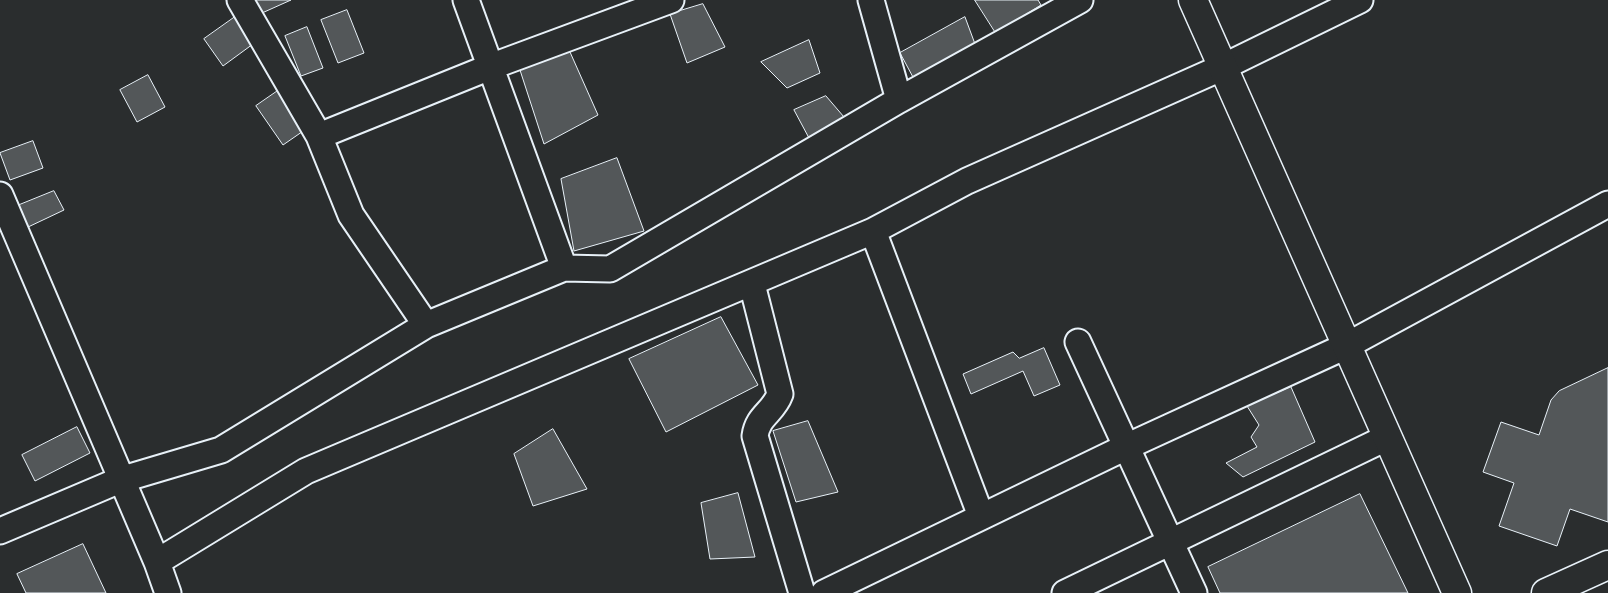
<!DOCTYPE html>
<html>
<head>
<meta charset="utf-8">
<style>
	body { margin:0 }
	canvas { display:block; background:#2a2d2e }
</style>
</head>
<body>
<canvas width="1608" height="593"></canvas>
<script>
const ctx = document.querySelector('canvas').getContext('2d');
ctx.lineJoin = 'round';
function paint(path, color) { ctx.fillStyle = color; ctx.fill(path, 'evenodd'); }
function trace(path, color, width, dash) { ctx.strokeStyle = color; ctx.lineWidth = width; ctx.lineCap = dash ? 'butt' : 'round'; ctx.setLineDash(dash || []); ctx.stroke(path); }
const building = new Path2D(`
	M254 0H291L262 13Z
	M975 0H1038L1041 5 996 33Z
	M703 4 725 47 687 63 670 14Z
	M347 10 364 53 338 63 321 20Z
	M235 17 253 44 223 66 204 39Z
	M965 17 975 44 914 79 900 53Z
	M307 27 323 68 301 76 285 36Z
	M809 40 820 73 787 88 761 62Z
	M570 52 598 115 544 144 519 67Z
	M148 75 165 107 137 122 120 90Z
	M282 88 309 127 283 145 256 106Z
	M826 96 844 117 809 138 794 110Z
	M33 141 43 168 10 180 0 153Z
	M617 158 644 231 574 251 561 179Z
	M54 191 64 210 26 228 17 206Z
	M721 317 758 385 666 432 629 359Z
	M1044 348 1060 385 1034 396 1023 371 971 394 963 374 1013 352 1019 358Z
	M1608 368V522L1570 509 1557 546 1499 526 1514 483 1483 472 1501 422 1539 435 1551 400 1559 391Z
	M1291 387 1315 442 1243 477 1226 463 1257 447 1251 437 1259 425 1247 406Z
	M808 421 838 492 796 502 773 431Z
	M77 427 90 453 35 481 22 455Z
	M553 429 587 489 533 506 514 454Z
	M738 493 755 557 710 559 701 503Z
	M1360 494 1408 593H1220L1208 567Z
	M83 544 106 593H26L17 574Z`);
paint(building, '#535759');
trace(building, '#e8f1f8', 1);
const street = new Path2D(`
	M240 0 319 136 351 215 426 325
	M466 0 564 268
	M871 0 899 100
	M319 136 490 67 671 0
	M0 195 157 562 168 593
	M873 231 981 516
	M752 284 780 394C773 413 758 415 755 436L802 593
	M1078 342 1194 593
	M0 531 120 480 221 450 426 325 564 268 610 269 899 100 1080 0
	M157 562 306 471 873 231 967 181 1223 67 1360 0
	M824 593 1126 447 1346 346 1608 204
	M1065 593 1386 438`);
const secondary = new Path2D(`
	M1193 0 1457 593`);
const primary = new Path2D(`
	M1546 593 1608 565`);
trace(street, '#e8f1f8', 29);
trace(secondary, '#e8f1f8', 31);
trace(primary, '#e8f1f8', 31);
trace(street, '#2a2d2e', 25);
trace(secondary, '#2a2d2e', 28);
trace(primary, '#2a2d2e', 28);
</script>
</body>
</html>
